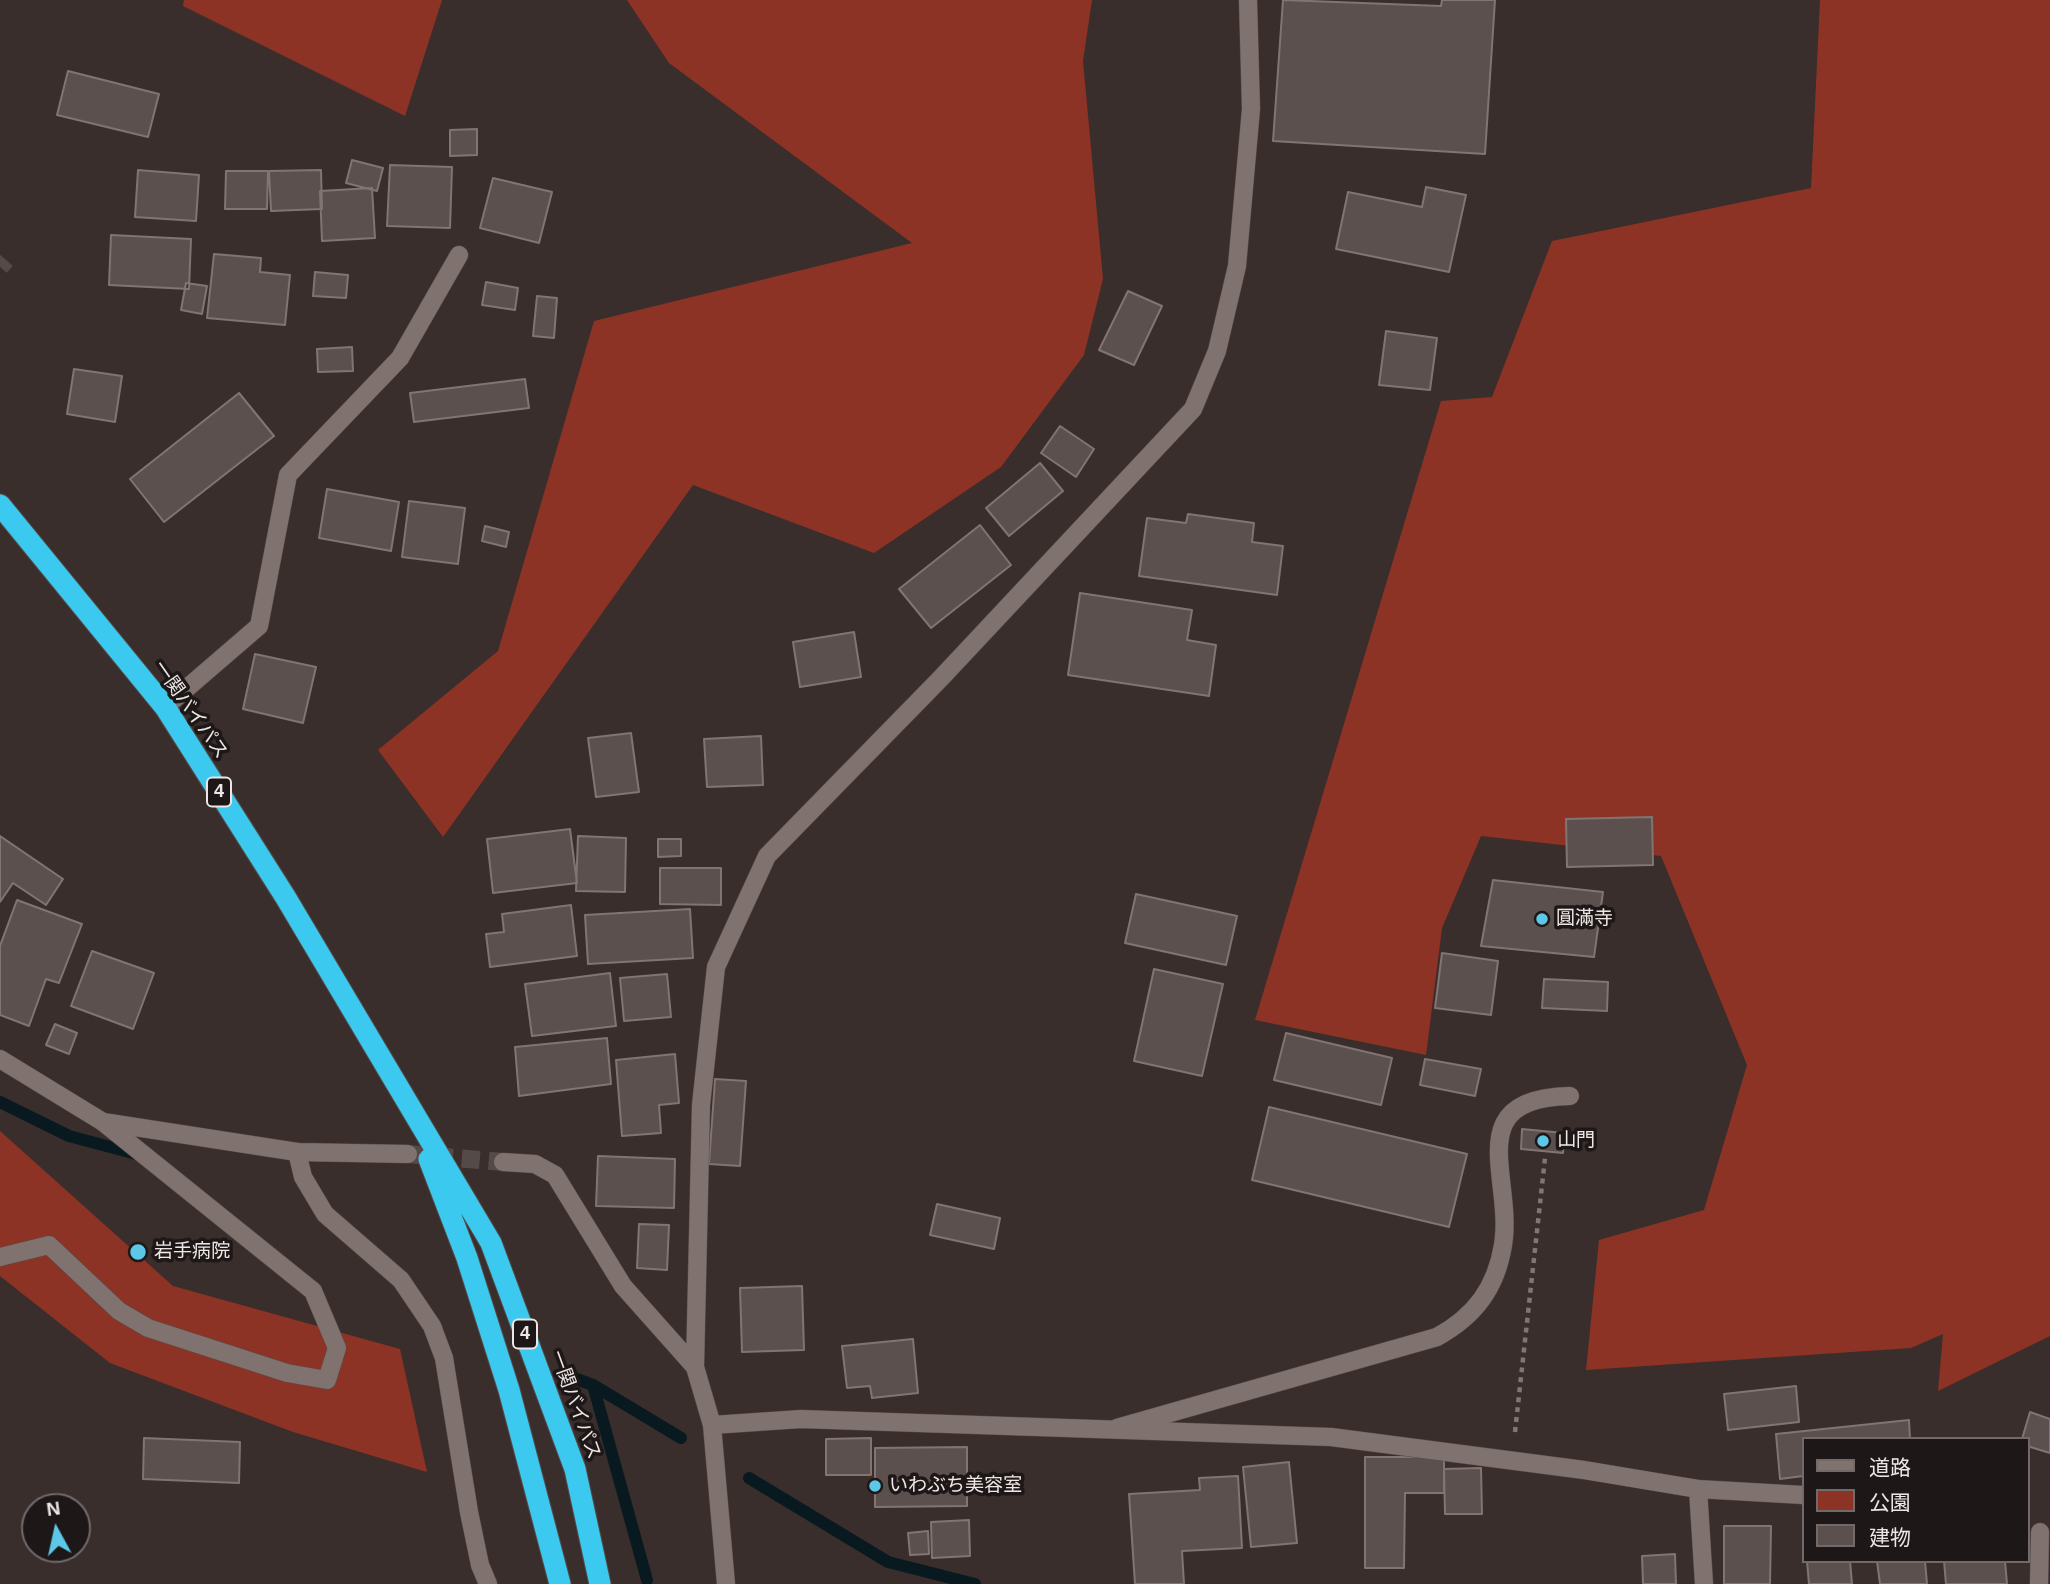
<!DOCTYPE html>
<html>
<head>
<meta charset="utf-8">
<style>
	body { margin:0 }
	#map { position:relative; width:2050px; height:1584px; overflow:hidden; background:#392e2c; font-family:Arial,"Noto Sans JP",sans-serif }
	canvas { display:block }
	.legend { position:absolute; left:1802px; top:1437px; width:228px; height:126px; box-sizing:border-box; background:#1d1817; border:2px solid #716a69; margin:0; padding:9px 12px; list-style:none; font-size:21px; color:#eee6e5 }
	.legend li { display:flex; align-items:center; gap:14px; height:35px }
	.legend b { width:35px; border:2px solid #716a69 }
	.north { position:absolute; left:21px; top:1493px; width:70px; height:70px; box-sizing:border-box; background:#1d1817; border:2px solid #716a69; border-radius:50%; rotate:352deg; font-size:19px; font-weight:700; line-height:28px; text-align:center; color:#eee6e5 }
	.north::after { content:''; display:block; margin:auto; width:24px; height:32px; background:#5cc7e7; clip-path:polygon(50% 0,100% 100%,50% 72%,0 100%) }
</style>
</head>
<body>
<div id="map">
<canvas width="2050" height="1584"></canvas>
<ul class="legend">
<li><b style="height:9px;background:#7f726f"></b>道路</li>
<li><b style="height:19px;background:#8d3325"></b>公園</li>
<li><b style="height:19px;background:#5c504e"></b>建物</li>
</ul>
<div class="north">N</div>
</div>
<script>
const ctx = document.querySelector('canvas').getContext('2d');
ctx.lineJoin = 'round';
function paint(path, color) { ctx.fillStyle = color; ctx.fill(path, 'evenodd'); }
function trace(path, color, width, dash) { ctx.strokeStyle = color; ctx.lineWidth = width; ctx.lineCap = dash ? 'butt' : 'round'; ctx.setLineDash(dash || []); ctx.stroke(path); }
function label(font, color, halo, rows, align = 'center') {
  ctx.font = font + ' Arial,"Noto Sans JP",sans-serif'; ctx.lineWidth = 7; ctx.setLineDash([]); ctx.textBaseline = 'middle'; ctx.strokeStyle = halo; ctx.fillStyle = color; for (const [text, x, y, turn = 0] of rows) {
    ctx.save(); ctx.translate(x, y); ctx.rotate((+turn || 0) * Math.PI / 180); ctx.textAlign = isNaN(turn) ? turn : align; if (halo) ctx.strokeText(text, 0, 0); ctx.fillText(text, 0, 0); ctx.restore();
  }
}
paint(new Path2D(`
	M184 0H442L405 116 183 6Z
	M627 0H1092L1083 61 1103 279 1084 355 1001 467 874 553 693 485 443 837 378 750 498 651 594 321 912 243 669 63Z
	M1820 0H2050V1336L1938 1391 1943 1334 1911 1348 1586 1370 1599 1240 1704 1210 1747 1065 1661 856 1481 836 1442 928 1426 1055 1255 1020 1441 401 1492 397 1552 241 1811 188Z
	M0 1131 173 1286 400 1349 427 1472 293 1432 110 1363 0 1276Z`), '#8d3325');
trace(new Path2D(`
	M0 1102 69 1136 140 1155
	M571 1377 593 1385 681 1438
	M593 1385 647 1580
	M749 1478 888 1562 975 1584`), '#081a20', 12);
const building = new Path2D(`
	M1283 0 1441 6 1442 0H1495L1485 154 1273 141Z
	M68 71 159 94 148 137 57 115Z
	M477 129V155L450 156V130Z
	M352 160 383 168 377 191 346 183Z
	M390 165 452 167 450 228 387 226Z
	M138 170 199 175 196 221 135 217Z
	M321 170 322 209 271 211 269 171Z
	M226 171H268L267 209H225Z
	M493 178 552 192 539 243 480 228Z
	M1426 187 1466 195 1449 272 1336 249 1348 192 1422 207Z
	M372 188 375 238 322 241 320 191Z
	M111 235 191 239 189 289 109 285Z
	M214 254 261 258 260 272 290 275 285 325 207 318Z
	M315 272 348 275 346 298 313 296Z
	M486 282 518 288 515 310 482 305Z
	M186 283 207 286 202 314 181 310Z
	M1128 291 1162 306 1134 365 1099 350Z
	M537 296 557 298 554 338 533 336Z
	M1386 331 1437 338 1430 390 1379 385Z
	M352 347 353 371 318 372 317 349Z
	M74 369 122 376 115 422 67 414Z
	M525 379 529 408 414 422 410 393Z
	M239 393 274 436 164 522 130 479Z
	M1060 426 1094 449 1076 477 1041 453Z
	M1040 463 1063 491 1009 536 986 508Z
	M327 489 399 502 391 551 319 538Z
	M409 501 465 508 458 564 402 557Z
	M1188 514 1254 523 1252 542 1283 546 1277 595 1139 576 1147 518 1186 523Z
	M980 525 1011 565 931 628 899 589Z
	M485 526 509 532 506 547 482 541Z
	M1080 593 1192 610 1187 640 1216 645 1209 696 1068 675Z
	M854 632 861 677 800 687 793 642Z
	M255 654 316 667 303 723 243 709Z
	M631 733 639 792 596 797 588 738Z
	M761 736 763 785 707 787 704 739Z
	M1652 817 1653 865 1567 867 1566 819Z
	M570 829 577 883 493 893 487 839Z
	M0 836 63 879 46 905 13 883 0 902Z
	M578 836 626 838 625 892 576 891Z
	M658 839H681V856L658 857Z
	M660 868H721V905L660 904Z
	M1493 880 1603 892 1594 957 1481 946Z
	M1136 894 1237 916 1226 965 1125 943Z
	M17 900 82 924 59 983 46 979 29 1026 0 1015V946Z
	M571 905 577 956 490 967 486 934 504 932 502 914Z
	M690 909 693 958 588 964 585 915Z
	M92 951 154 973 133 1029 71 1006Z
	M1442 953 1498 961 1491 1015 1435 1008Z
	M1154 969 1223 984 1202 1076 1134 1061Z
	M610 973 616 1026 532 1036 525 984Z
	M667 974 671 1017 624 1021 620 978Z
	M1544 979 1608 982 1607 1011 1542 1008Z
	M55 1024 77 1033 69 1054 46 1045Z
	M1286 1033 1392 1058 1381 1105 1274 1080Z
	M607 1038 611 1084 519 1096 515 1047Z
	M675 1054 679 1103 659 1105 661 1133 622 1136 616 1060Z
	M1425 1059 1481 1069 1475 1096 1420 1085Z
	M715 1079 746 1081 740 1166 709 1164Z
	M1269 1107 1467 1154 1449 1227 1252 1180Z
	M1522 1129 1564 1133 1563 1153 1521 1149Z
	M598 1156 675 1159 674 1208 596 1206Z
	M937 1204 1000 1218 994 1249 930 1235Z
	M639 1224 669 1225 667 1270 637 1268Z
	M802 1286 804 1350 742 1352 740 1288Z
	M913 1339 918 1393 872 1398 870 1386 847 1388 842 1346Z
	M1796 1386 1799 1422 1728 1430 1724 1394Z
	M2030 1412 2050 1419V1453L2027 1446V1439H2022Z
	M1909 1420 1910 1439H1803V1476L1780 1479 1776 1434Z
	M144 1438 240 1442 239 1483 143 1479Z
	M871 1438V1475H826V1439Z
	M967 1447V1506L875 1507V1448Z
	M1365 1457H1444V1493H1405L1404 1568H1365Z
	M1289 1462 1297 1543 1251 1547 1243 1467Z
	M1481 1468 1482 1514H1445L1444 1469Z
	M1238 1476 1242 1548 1182 1551 1184 1584H1135L1129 1494 1200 1490 1199 1478Z
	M969 1520 970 1556 932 1558 931 1522Z
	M1724 1526H1771L1770 1584H1724Z
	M928 1531 929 1554 910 1555 908 1533Z
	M1675 1554 1676 1584H1643L1642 1556Z
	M1807 1561H1850L1852 1584H1809Z
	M1877 1561H1925L1927 1584H1880Z
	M1944 1561H2005L2007 1584H1946Z`);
paint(building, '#5c504e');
trace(building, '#817472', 2);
trace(new Path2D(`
	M0 267 6 260
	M408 1154 503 1162`), '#544a48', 18, [18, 9]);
const lane = new Path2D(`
	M1117 1428 1437 1337C1475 1316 1496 1288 1503 1245 1514 1178 1459 1098 1570 1096`);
const street = new Path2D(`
	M165 707 259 626 288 475 400 358 459 255
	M0 1059 103 1122 297 1152 408 1154
	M503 1162 535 1164 555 1175 623 1286 695 1367
	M0 1257 49 1245 119 1311 148 1328 287 1373 327 1380 337 1348 313 1291 103 1122
	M712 1425 801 1419 1331 1437 1584 1470 1698 1489 1803 1495
	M1698 1489 1704 1584
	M726 1584 712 1425 695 1367 701 1105 716 967 767 856 941 678 1193 409 1217 351 1237 266 1251 109 1248 0
	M2039 1584 2040 1532`);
const secondary = new Path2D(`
	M297 1152 303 1177 325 1214 401 1280 432 1326 444 1358 469 1512 480 1565 488 1584`);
const highway = new Path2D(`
	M0 505 165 707 286 898 491 1243 575 1469 600 1584
	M429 1159 467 1258 509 1390 560 1584`);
trace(lane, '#564c4a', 19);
trace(street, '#564c4a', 19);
trace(secondary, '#564c4a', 19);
trace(highway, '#564c4a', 23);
trace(new Path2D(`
	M1515 1432 1545 1158`), '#807674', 4.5, [5, 5]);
trace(lane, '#7f726f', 18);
trace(street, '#7f726f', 18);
trace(secondary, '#7f726f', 18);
trace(highway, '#3cc9ef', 21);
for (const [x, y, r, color] of [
	[1542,919,7,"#5cc7e7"],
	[1543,1141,7,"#5cc7e7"],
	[138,1252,9,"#5cc7e7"],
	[875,1486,7,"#5cc7e7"]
]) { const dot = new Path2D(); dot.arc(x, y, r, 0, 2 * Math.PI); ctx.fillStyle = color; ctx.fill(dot); trace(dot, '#1d1817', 2.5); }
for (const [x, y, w] of [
	[219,792,24],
	[525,1334,24]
]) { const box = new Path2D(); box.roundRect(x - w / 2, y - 14.5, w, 29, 5); ctx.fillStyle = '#1d1817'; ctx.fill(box); trace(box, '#eee6e5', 2); }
label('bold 18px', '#eee6e5', null, [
	["4",219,792],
	["4",525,1334]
]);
label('19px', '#eee6e5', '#1d1817', [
	["一関バイパス",190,710,55],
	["一関バイパス",575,1405,70]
]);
label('19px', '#eee6e5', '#1d1817', [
	["圓滿寺",1556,919],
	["山門",1557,1141],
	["岩手病院",154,1252],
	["いわぶち美容室",889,1486]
], 'left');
</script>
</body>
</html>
